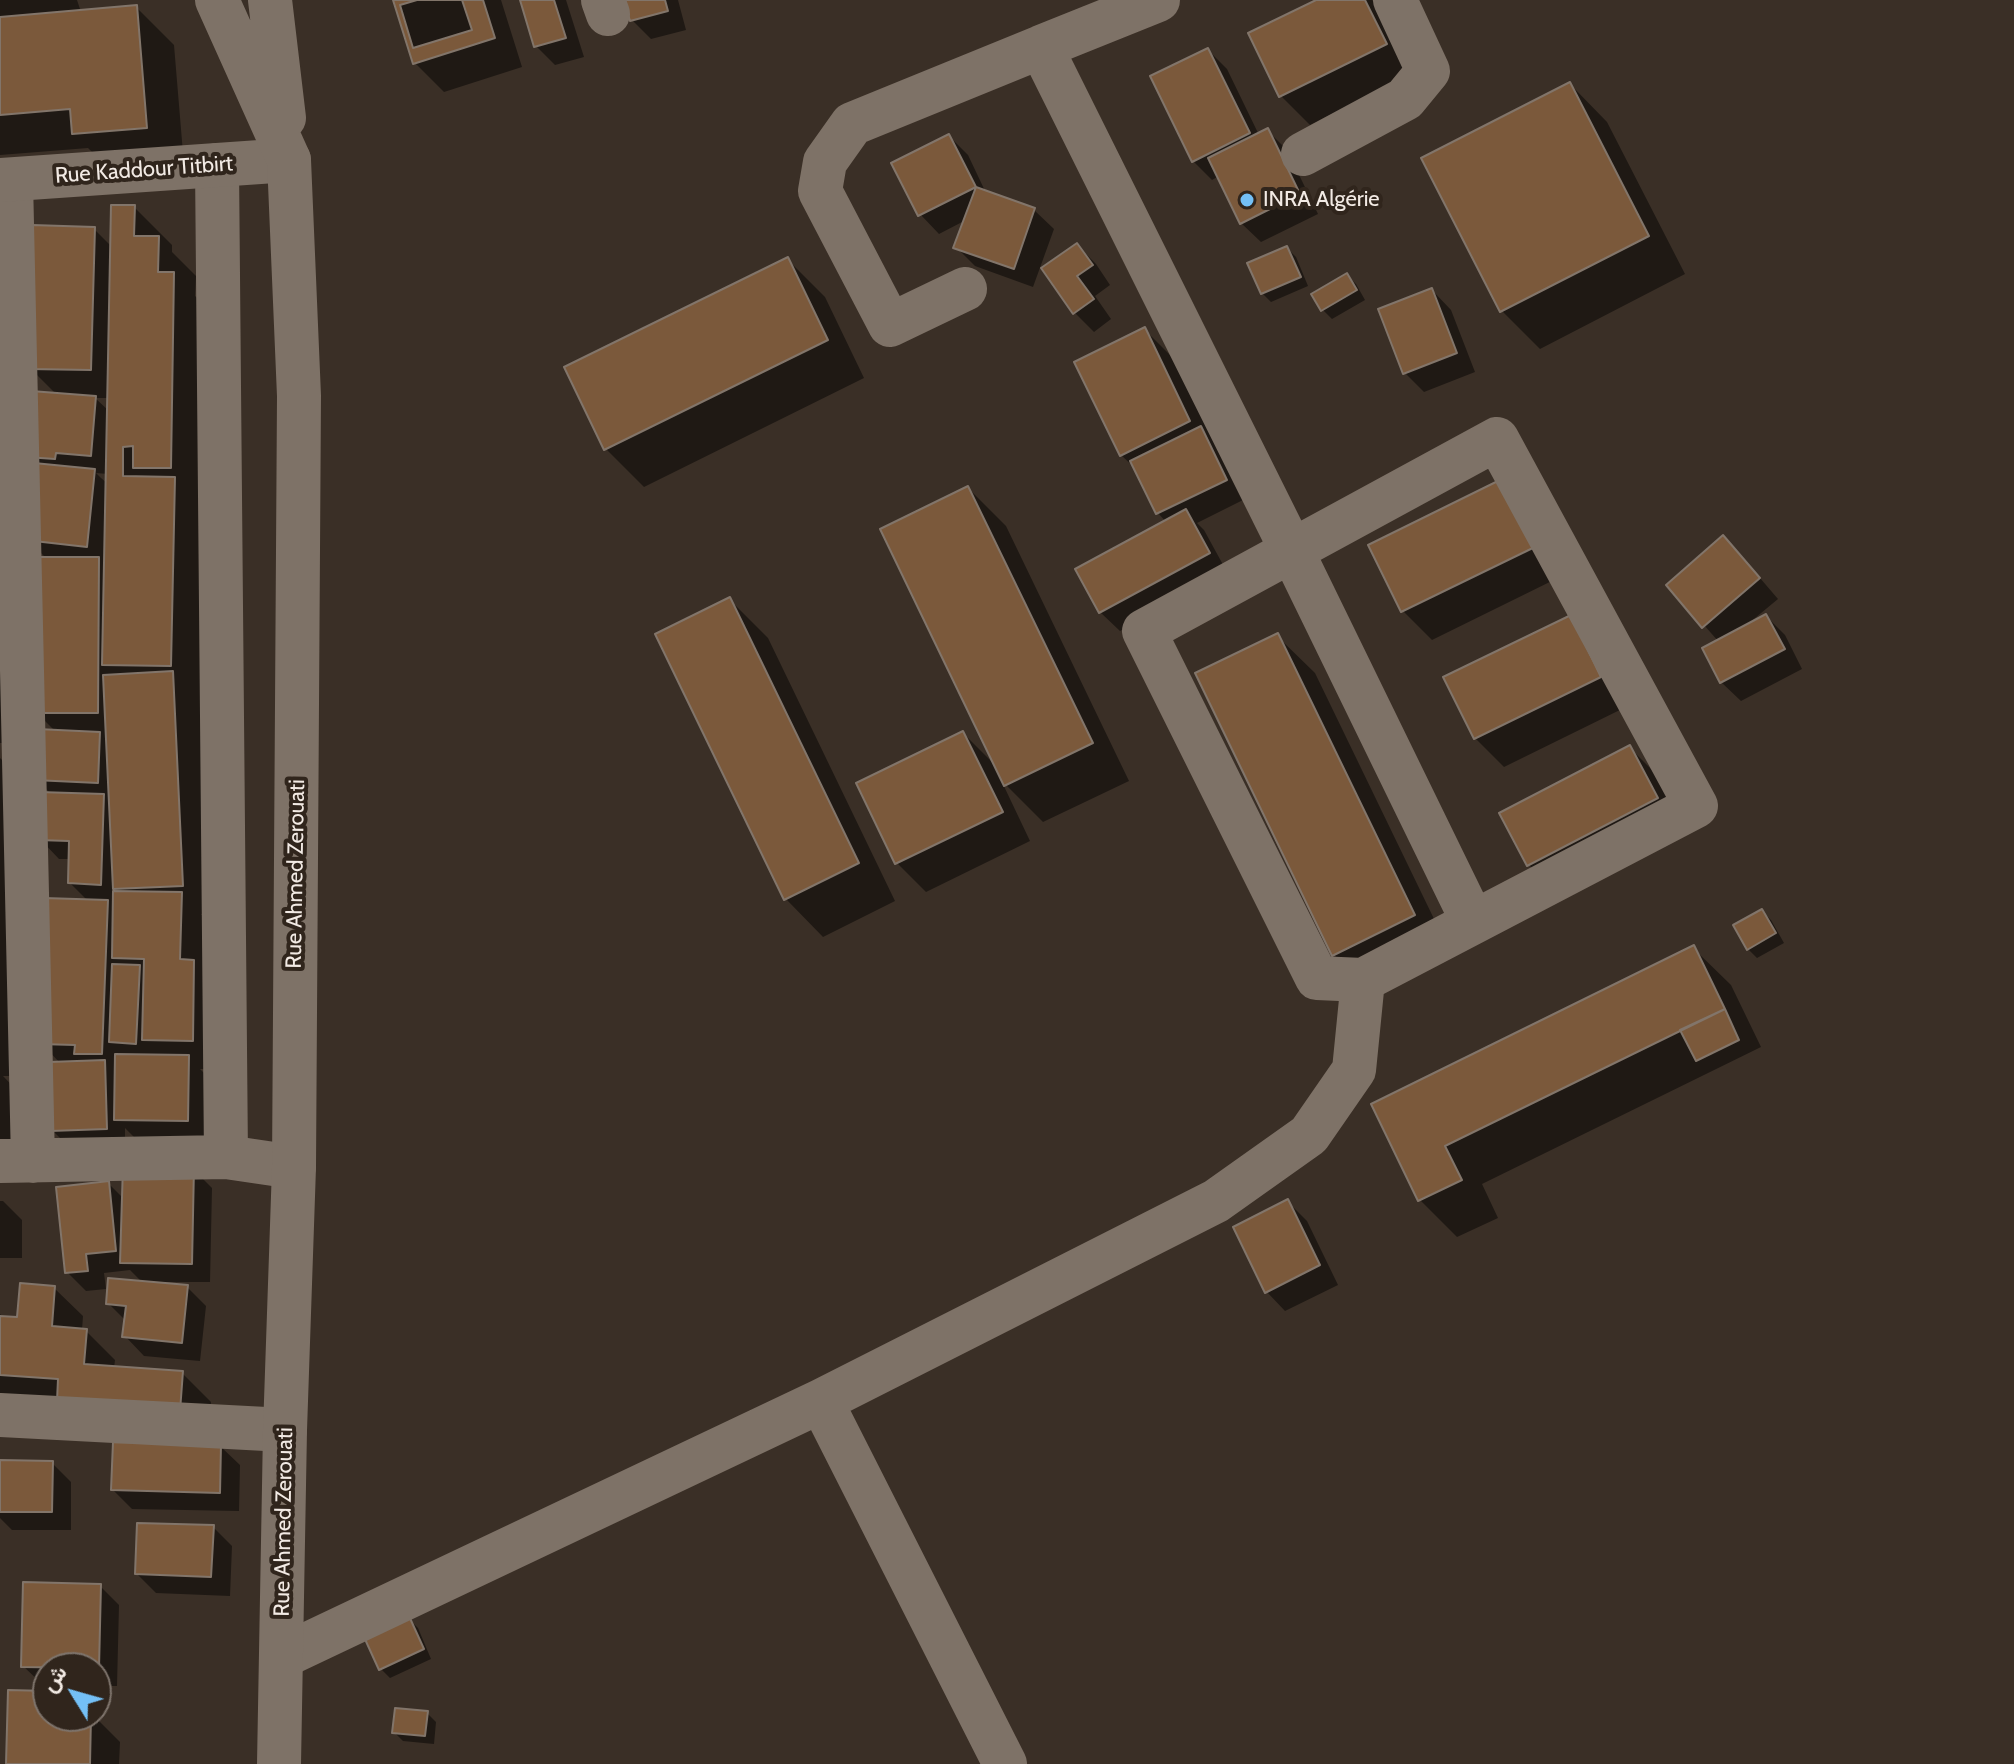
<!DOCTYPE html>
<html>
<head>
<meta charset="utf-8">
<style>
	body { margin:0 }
	#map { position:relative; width:2014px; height:1764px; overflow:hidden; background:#3a2f26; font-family:Cabin,Vazirmatn,sans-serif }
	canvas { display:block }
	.north { position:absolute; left:32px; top:1652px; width:80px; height:80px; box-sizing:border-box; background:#30251c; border:2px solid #7e746c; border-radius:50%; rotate:307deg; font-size:22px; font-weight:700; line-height:32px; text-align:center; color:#f2eae4 }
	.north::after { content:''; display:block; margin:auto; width:28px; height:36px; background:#74c0f6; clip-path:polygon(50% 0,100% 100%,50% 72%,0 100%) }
</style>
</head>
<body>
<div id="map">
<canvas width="2014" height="1764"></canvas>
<div class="north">ش</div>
</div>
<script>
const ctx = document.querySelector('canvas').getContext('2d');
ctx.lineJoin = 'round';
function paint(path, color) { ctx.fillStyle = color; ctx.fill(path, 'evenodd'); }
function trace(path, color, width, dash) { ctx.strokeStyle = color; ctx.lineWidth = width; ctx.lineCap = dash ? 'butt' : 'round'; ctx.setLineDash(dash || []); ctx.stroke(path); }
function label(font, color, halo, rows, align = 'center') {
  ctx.font = font + ' Cabin,sans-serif'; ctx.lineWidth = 8; ctx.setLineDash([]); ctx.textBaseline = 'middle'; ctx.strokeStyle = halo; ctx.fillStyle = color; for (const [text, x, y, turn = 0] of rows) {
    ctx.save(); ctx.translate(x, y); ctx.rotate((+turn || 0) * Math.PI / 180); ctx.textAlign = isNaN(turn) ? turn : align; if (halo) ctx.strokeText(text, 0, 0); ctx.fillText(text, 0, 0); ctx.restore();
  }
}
paint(new Path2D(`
	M0 0H77L81 12 136 7 174 45 184 165 111 171 88 148 0 155Z
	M395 0H501L522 67 444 92 415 63Z
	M522 0H566L584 57 555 65 536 46Z
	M626 0H678L686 30 651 39 632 20Z
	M1321 0H1372L1384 12 1414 73 1310 125 1281 96Z
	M1208 50 1227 69 1259 135 1268 131 1287 150 1318 214 1261 242 1241 223 1219 176 1212 180 1193 161Z
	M1570 84 1607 122 1685 274 1540 349 1502 311 1424 159Z
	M949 136 968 155 986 193 1034 210 1054 229 1033 287 975 266 956 247 966 220 939 234 920 214Z
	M134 207 172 245V252L196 276 195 296 211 311 210 914H201L210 923 221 1069H200L207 1076 206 1139 135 1138 125 1128V1147L71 1149 52 1130 61 1064 41 1043 89 902 70 883 71 859H59L40 839 51 794 36 779 56 732 36 712 47 559 28 540 36 464 57 395 30 368 94 229 112 247ZM95 398H109V411ZM96 473 108 474V484L101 478Z
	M1077 245 1096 264 1110 285 1095 296 1111 319 1094 332 1075 313 1043 269Z
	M1287 248 1296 257 1308 286 1271 302 1262 293Z
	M787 259 825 297 864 378 644 487 606 449Z
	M1347 275 1356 284 1365 300 1332 319 1323 310Z
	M1432 290 1451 310 1475 372 1424 392 1405 373Z
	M1145 330 1173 358 1245 499 1197 523 1204 530 1227 572 1120 631 1100 612 1166 522 1158 513 1137 470 1121 455Z
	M1506 480 1566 574 1432 640 1403 611 1371 546Z
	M968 488 1006 526 1129 781 1043 822 1001 780 1030 841 926 892 897 863 963 733 996 766Z
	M1723 538 1742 557 1778 599 1749 623 1750 624 1766 616 1785 635 1802 669 1741 701 1721 682 1718 641 1669 585Z
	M0 577 6 743H0Z
	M730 600 768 638 895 901 823 937 786 899Z
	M1571 617 1628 706 1504 767 1475 738Z
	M1277 636 1315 673 1451 954 1372 993 1334 955Z
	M1629 747 1658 776 1685 827 1557 894 1529 865Z
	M0 758 16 774 22 1076H3L24 1098 30 1163 0 1166Z
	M1762 911 1771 920 1784 943 1757 958 1748 949Z
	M1693 948 1731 985 1761 1047 1482 1184 1498 1218 1457 1237 1420 1200 1373 1105Z
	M193 1169 212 1188 210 1282H163V1285L187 1287 206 1306 200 1361 144 1356 125 1336 126 1321 108 1303 143 1283 130 1270 104 1273 106 1289 86 1291 67 1272 108 1183 124 1199Z
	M0 1201H3L22 1220V1258H0Z
	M1288 1202 1307 1221 1338 1285 1285 1311 1266 1291Z
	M54 1288 83 1316 82 1330 86 1331 115 1360 114 1368 182 1373 211 1402 208 1439 0 1419V1314L4 1318 19 1319Z
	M220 1446 240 1465 239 1511 132 1509 113 1490Z
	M0 1462 52 1463 71 1482V1530H12L0 1518Z
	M213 1527 232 1546 230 1596 156 1593 137 1574Z
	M100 1586 119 1605 117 1686H96V1668H48V1685H43L23 1666Z
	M409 1619 418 1628 431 1659 390 1678 381 1669Z
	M48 1693V1716H94L120 1742 119 1764H8Z
	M427 1713 436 1722 434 1744 403 1741 394 1732Z`), '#0007');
const building = new Path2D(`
	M393 0H483L495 38 413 64Z
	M417 0H462L472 30 413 48 400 5Z
	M520 0H554L566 38 534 47Z
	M624 0H665L668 11 630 21Z
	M1316 0H1365L1387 44 1279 97 1248 33Z
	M137 5 147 128 72 134 70 109 0 115V17Z
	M1208 48 1250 133 1192 162 1150 76Z
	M1570 82 1649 236 1500 312 1421 158Z
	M1268 128 1300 194 1240 224 1208 158Z
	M949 134 976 187 918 216 891 163Z
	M976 187 1035 208 1014 269 953 248Z
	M111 205H135L134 236H159L158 272H174L171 468H133V446L123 447V476L175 477 171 666 102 665Z
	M32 225 95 227 91 370 28 369Z
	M1077 243 1093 265 1077 276 1094 299 1073 314 1041 268Z
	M1287 246 1301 277 1261 294 1247 263Z
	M788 257 828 340 604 450 564 367Z
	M1347 273 1357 290 1321 311 1311 294Z
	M1432 288 1457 353 1403 374 1378 309Z
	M1145 327 1190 421 1120 456 1074 362Z
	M31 391 96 396 91 456 56 453 55 459 26 457Z
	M1201 426 1227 480 1156 514 1130 461Z
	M34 463 95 469 87 547 25 540Z
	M1506 477 1539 545 1401 612 1368 545Z
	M968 486 1093 743 1004 786 880 529Z
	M1186 509 1210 553 1099 613 1075 569Z
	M1723 535 1760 578 1702 628 1666 585Z
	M36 557H99L98 713H34Z
	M730 597 859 863 784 900 655 634Z
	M1766 614 1785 649 1720 683 1702 648Z
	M1571 615 1601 677 1474 739 1443 677Z
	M1278 633 1415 915 1332 956 1195 673Z
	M173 671 183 886 113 889 103 675Z
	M37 729 100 732 98 783 34 780Z
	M963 731 1003 812 895 864 856 783Z
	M1630 745 1658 798 1527 866 1499 813Z
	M39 792 104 794 101 885 68 883 69 841 38 840Z
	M113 891 182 892 180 959 194 960 193 1041 142 1040 144 959 112 958Z
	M44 898 108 900 102 1054H74L75 1045 39 1044Z
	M1762 909 1776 933 1747 950 1733 925Z
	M1694 945 1725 1009 1445 1146 1462 1180 1418 1201 1371 1104Z
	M112 964 140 965 136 1044 109 1042Z
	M1725 1009 1739 1040 1696 1061 1680 1030Z
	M115 1054 189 1055 188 1121 114 1120Z
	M105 1060 107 1129 50 1131 49 1062Z
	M123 1165 194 1167 192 1264 120 1263Z
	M109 1181 116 1251 86 1254 88 1271 65 1273 56 1187Z
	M1288 1199 1320 1265 1265 1293 1233 1227Z
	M108 1278 188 1285 182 1343 122 1337 126 1306 106 1304Z
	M20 1283 55 1286 52 1326 87 1329 84 1364 183 1371 180 1411 57 1401 58 1379 0 1375V1316L17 1317Z
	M113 1442 221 1444 220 1493 111 1490Z
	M0 1460 53 1461 52 1512H0Z
	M137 1523 214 1525 211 1577 135 1574Z
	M23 1582 101 1584 99 1668 21 1667Z
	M409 1616 424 1649 379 1670 364 1637Z
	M8 1690 48 1691V1716H91L90 1764H6Z
	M395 1708 428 1711 425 1736 392 1733Z`);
paint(building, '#7b593b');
trace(building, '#82756a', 2);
trace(new Path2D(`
	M603 0 608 14
	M1041 47 1158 0
	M1303 154 1405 99 1428 71 1395 0
	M217 165 226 1157
	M11 180 33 1161
	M965 289 890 325 820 191 825 162 852 124 1041 47 1292 551 1473 922
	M0 1161 226 1157 294 1167
	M821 1401 1005 1764
	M0 1415 285 1430
	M281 1657 821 1401 1216 1201 1309 1135 1354 1070 1363 980 1696 806 1497 439 1144 631 1317 978 1363 980`), '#7e7267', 44);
trace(new Path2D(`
	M0 180 289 160`), '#7e7267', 44);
trace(new Path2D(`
	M217 0 289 160 299 396 294 1167 285 1430 279 1764
	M270 0 284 118`), '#7e7267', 44);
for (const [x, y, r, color] of [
	[1247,200,8,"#74c0f6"]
]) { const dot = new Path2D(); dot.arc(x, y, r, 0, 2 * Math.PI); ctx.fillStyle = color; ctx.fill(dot); trace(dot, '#30251c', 3); }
label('22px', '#f2eae4', '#30251c', [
	["Rue Kaddour Titbirt",144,170,-4],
	["Rue Ahmed Zerouati",296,874,-89],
	["Rue Ahmed Zerouati",284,1522,-89]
]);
label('22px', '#f2eae4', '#30251c', [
	["INRA Algérie",1263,200]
], 'left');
</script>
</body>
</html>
